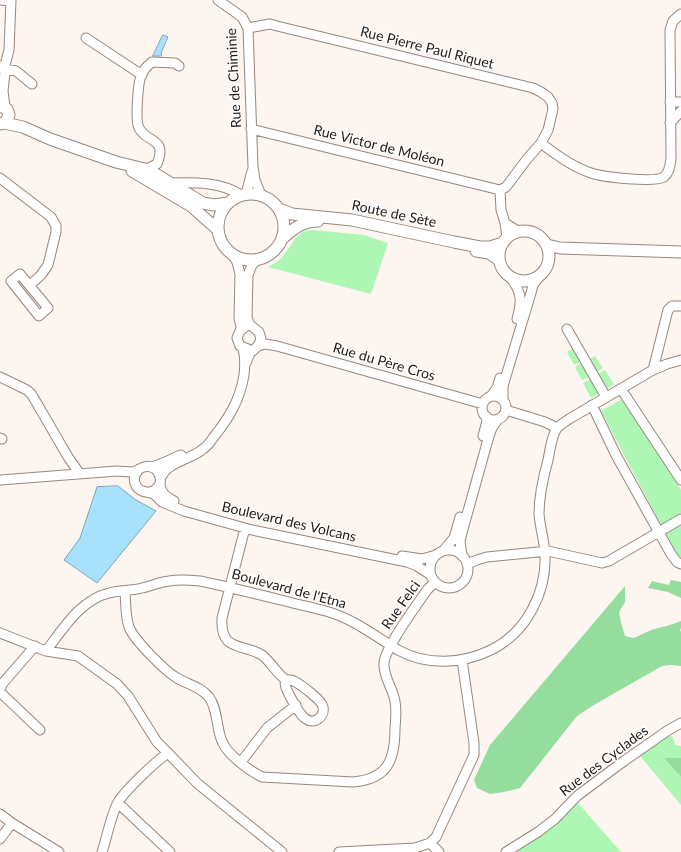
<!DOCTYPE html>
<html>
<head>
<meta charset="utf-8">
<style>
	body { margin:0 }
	canvas { display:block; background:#fdf5f0 }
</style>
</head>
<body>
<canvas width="681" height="852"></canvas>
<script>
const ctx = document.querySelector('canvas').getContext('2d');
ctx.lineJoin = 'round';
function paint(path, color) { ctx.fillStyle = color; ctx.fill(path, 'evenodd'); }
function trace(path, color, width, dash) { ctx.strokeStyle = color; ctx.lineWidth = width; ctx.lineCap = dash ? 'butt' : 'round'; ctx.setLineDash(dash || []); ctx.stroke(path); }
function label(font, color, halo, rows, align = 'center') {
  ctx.font = font + ' Lato,sans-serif'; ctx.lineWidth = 3; ctx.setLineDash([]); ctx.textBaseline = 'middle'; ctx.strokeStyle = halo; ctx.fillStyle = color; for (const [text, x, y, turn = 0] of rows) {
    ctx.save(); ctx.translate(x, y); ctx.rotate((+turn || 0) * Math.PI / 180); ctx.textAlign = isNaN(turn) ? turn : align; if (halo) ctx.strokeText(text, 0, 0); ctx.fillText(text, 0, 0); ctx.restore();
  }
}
paint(new Path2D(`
	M313 230 364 235 388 243 371 294 268 267C275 263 281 260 285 253 295 242 295 231 313 230Z
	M574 347 582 361 574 365 567 352Z
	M595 356 603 368 595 373 588 360Z
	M583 362 591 376 582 380 575 367Z
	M605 370 614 384 605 390 596 375Z
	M592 378 600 393 591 398 583 383Z
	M622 399 681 490V513L661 525 601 411Z
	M681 524V558L676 553 666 533Z
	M669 735 673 737 675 745 681 746V758H664L681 777V805L640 756Z
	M578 803 621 852H508Z`), '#adf6b4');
paint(new Path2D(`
	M671 580 681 582V598L668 592 648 588 652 581 669 585Z
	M625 586V602L619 612 621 623 625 636 634 638 651 630 670 625 681 621V628L680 630 681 632V666L671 665 662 666 592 706 577 716 520 788 504 792 490 794 477 788 474 780 490 745Z
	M664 758H681V777Z`), '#95dd9c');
const water = new Path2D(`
	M163 35 168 37 161 53 162 54 161 56H153Z
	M118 486 136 500 156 511 97 583 64 560 80 538 97 487Z`);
paint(water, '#a7e1fc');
trace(water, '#7fa5b7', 1);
const minor = new Path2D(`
	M0 0 11 1
	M11 0 9 50 4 69 16 71 32 84
	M218 0 242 17 248 28 253 167 255 180 261 195
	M248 28 270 24 277 26 533 88 541 92 548 97 552 103 553 109 548 130 541 143 527 159 506 187 500 190 251 129
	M86 38 142 75
	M1 66 5 72 3 91 5 107
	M670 102H681
	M670 123 681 111
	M541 143C556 155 573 167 591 173 602 177 655 183 664 177 670 172 670 165 671 158L670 30 673 21 681 14
	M147 169 157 164C168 137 146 143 139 128 135 121 138 83 141 76 143 71 148 65 152 62L175 63 179 66
	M0 178 51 217 56 226V232L48 265 41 275 30 285
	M171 183C194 182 221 182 241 195
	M500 190 501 210 505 223 507 238
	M246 194 252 171
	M505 223 519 232
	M232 254 237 262 240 274 239 318 241 327 240 331
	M20 274 48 308 39 316 11 281Z
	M511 278C522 293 522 301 517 319
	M245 327 240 331 237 338 240 346 248 349
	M567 329 606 397
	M258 346 265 344 277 346 483 404
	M246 363 250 353 258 346 261 339 259 332 250 325 247 318 248 275 252 265 258 259
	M653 370 668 310 672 306H681
	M0 377 27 390 32 395 68 457 80 474
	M621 389 681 480
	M491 396 497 388 500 378
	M482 408a12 12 0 1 1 24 0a12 12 0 1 1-24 0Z
	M503 400V386L531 293 533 285 539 277
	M592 405 616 455 671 554 677 562 681 564
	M506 410 545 422 557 428
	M483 436 487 421 486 416
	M0 438 2 439
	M151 467C161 465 171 459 181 455
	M161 477C169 461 190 460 203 449 208 446 210 442 213 438 229 418 240 400 244 375 245 366 246 356 242 347
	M0 480 117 471C122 471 128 472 133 472 137 471 140 468 144 467 155 464 162 474 160 484 149 503 124 485 139 469
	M160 484C161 493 166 497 174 501
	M143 491 154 494 162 502 184 511 252 530 407 562 417 566 431 575
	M245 528 222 618C220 652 242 643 262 655 270 661 278 675 285 679 288 680 291 680 294 681 301 685 322 700 323 707 325 717 314 725 306 719 300 716 289 695 286 688 285 685 285 682 285 679
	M430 569a19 19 0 1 1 38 0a19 19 0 1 1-38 0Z
	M443 551 454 538 460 517
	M402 556 422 559 436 555
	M462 556 460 541 463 529 489 436 492 428 498 419
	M467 564 477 560 487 557 548 551 602 563 609 561 681 519
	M125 591C126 602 125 616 129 627 134 640 165 671 177 678 187 684 201 687 209 697 215 705 216 716 218 726 219 732 220 738 223 743 228 755 250 771 262 777L353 782C388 779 395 760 395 728 396 718 397 707 394 697 391 686 383 675 384 663 385 647 417 605 427 590L435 582
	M0 633 46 651 78 656 117 684 128 696 157 742 168 753 198 784 282 852
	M46 651C63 629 80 600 109 593 120 590 131 591 142 588 151 586 160 582 169 581 180 579 190 580 200 581 229 587 257 594 285 601 300 605 315 608 329 612 355 620 375 636 398 650 427 666 462 664 491 650 527 632 547 592 545 553 544 540 540 527 539 514 539 495 543 478 548 460 550 451 551 437 557 428 560 425 565 422 569 419L653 370 667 364 681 360
	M0 689 3 683 35 646
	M0 692 40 730
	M241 762 267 728 296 705
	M118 803 170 852
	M0 814 12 823 59 852
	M0 839 12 823
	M430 843 439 852
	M102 852C107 837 110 819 117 804 124 791 155 762 168 753
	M339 852 415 848 430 843 436 837 474 755V743L462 660
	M506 852 538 832 555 819 577 796 624 761 667 731 681 723`);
const major = new Path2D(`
	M0 106 7 109 9 115 6 122 0 124
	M4 123 23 127 50 139 116 162 149 170 203 203 214 205 228 203
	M132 171 191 206 218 230
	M218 227a33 33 0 1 1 66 0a33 33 0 1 1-66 0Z
	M279 209 292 214 352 220 454 242 480 247H490L503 243
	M499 256a25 25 0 1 1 50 0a25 25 0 1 1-50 0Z
	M283 238C294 228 303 221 318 221
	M547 245 560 248 681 252
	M476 251 489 253 499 260`);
trace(minor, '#99867d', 11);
trace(major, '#99867d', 13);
trace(minor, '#fff', 9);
trace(major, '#fff', 11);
label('14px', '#211a16', '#fff', [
	["Rue Pierre Paul Riquet",427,48,14],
	["Rue de Chiminie",234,78,-93],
	["Rue Victor de Moléon",379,146,14],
	["Route de Sète",394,214,12],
	["Rue du Père Cros",384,362,16],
	["Boulevard des Volcans",289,522,13],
	["Boulevard de l'Etna",289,589,15],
	["Rue Felci",401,605,-55],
	["Rue des Cyclades",604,761,-37]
]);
</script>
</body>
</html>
